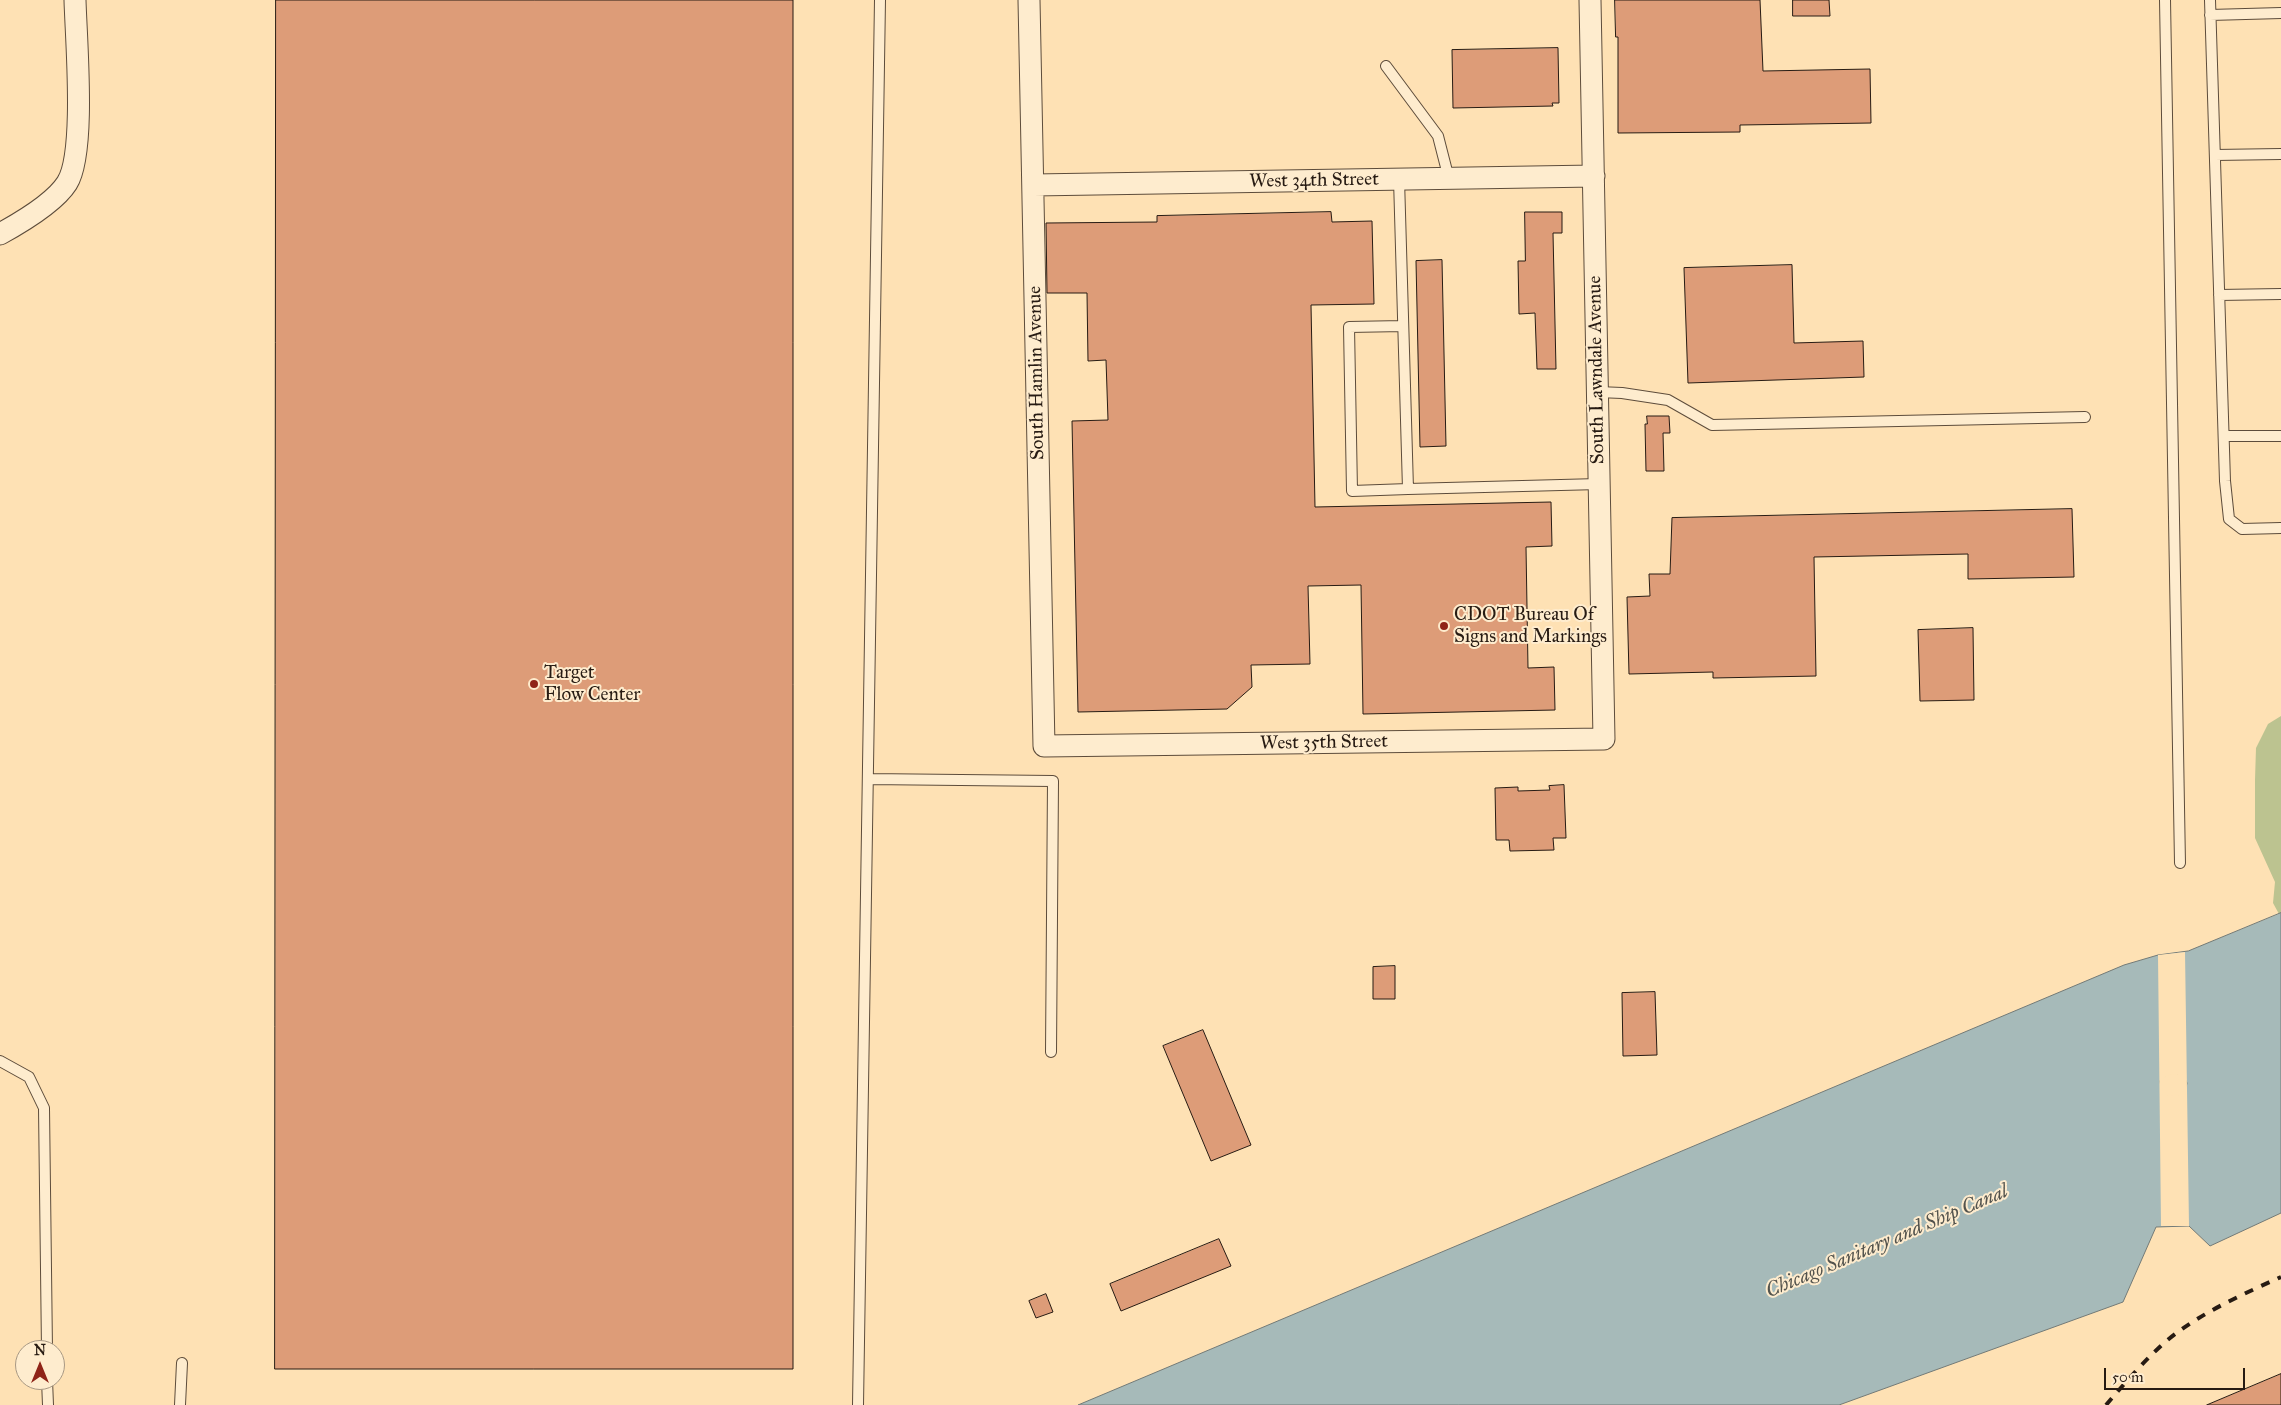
<!DOCTYPE html>
<html>
<head>
<meta charset="utf-8">
<style>
	body { margin:0 }
	#map { position:relative; width:2281px; height:1405px; overflow:hidden; background:#fee1b4; font-family:"IM FELL Great Primer",serif }
	canvas { display:block }
	.north { position:absolute; left:15px; top:1340px; width:50px; height:50px; box-sizing:border-box; background:#feecce; border:1px solid #a89883; border-radius:50%; rotate:0deg; font-size:14px; font-weight:700; line-height:20px; text-align:center; color:#271b13 }
	.north::after { content:''; display:block; margin:auto; width:18px; height:22px; background:#8f2418; clip-path:polygon(50% 0,100% 100%,50% 72%,0 100%) }
	.scale { position:absolute; left:2104px; top:1368px; width:141px; height:22px; box-sizing:border-box; border:2px solid #271b13; border-top:0; padding-left:6px; font-size:15px; line-height:18px; white-space:nowrap; color:#271b13; -webkit-text-stroke:4px #feecce; paint-order:stroke }
</style>
</head>
<body>
<div id="map">
<canvas width="2281" height="1405"></canvas>
<div class="north">N</div>
<div class="scale">50 m</div>
</div>
<script>
const ctx = document.querySelector('canvas').getContext('2d');
ctx.lineJoin = 'round';
function paint(path, color) { ctx.fillStyle = color; ctx.fill(path, 'evenodd'); }
function trace(path, color, width, dash) { ctx.strokeStyle = color; ctx.lineWidth = width; ctx.lineCap = dash ? 'butt' : 'round'; ctx.setLineDash(dash || []); ctx.stroke(path); }
function label(font, color, halo, rows, align = 'center') {
  ctx.font = font + ' "IM FELL Great Primer",serif'; ctx.lineWidth = 4; ctx.setLineDash([]); ctx.textBaseline = 'middle'; ctx.strokeStyle = halo; ctx.fillStyle = color; for (const [text, x, y, turn = 0] of rows) {
    ctx.save(); ctx.translate(x, y); ctx.rotate((+turn || 0) * Math.PI / 180); ctx.textAlign = isNaN(turn) ? turn : align; if (halo) ctx.strokeText(text, 0, 0); ctx.fillText(text, 0, 0); ctx.restore();
  }
}
paint(new Path2D(`
	M2281 716V913L2279 914 2273 903 2275 882 2255 838V780L2256 748 2268 724Z`), '#bcc390');
const water = new Path2D(`
	M2281 913V1213L2210 1246 2189 1226 2156 1227 2123 1302 1839 1405H1078L2124 965 2158 955 2188 951ZM2170 1072 2183 1075 2187 1083 2185 1092 2174 1099 2162 1094 2160 1081Z`);
paint(water, '#a6bab9');
trace(water, '#737a77', 1);
paint(new Path2D(`
	M2185 952 2189 1226H2161L2158 955ZM2170 1074 2178 1075 2183 1080V1091L2177 1096 2167 1095 2162 1089 2164 1078Z`), '#fee1b4');
const building = new Path2D(`
	M276 0H793V1369H275Z
	M1615 0H1760L1763 71 1870 69 1871 123 1740 125V132L1618 133V37H1616Z
	M1793 0H1829L1830 16H1793Z
	M1558 48 1559 103H1552L1553 106 1453 108 1452 50Z
	M1331 212 1332 222 1372 221 1374 304 1311 305 1315 507 1551 502 1552 546 1526 547 1528 668 1554 667 1555 710 1363 714 1361 585 1308 586 1310 664 1251 665 1252 687 1227 709 1078 712 1072 421 1108 420 1106 360 1088 361 1087 293H1047L1046 223 1157 222V216Z
	M1525 212H1562V233H1553L1556 369H1537L1535 313 1519 314 1518 261H1525Z
	M1442 260 1446 446 1420 447 1416 261Z
	M1792 265 1794 343 1863 341 1864 377 1688 383 1684 268Z
	M1647 416H1669L1670 433H1663L1664 471H1646L1645 424H1647Z
	M2072 509 2074 577 1968 579V554L1814 557 1816 676 1713 678V672L1629 674 1627 597 1650 596 1649 574H1670L1672 518Z
	M1973 628 1974 700 1920 701 1918 630Z
	M1564 785 1566 838H1553L1554 850 1510 851 1509 840H1496L1495 788 1518 787V791L1550 790 1549 786Z
	M1395 966V999H1373V967Z
	M1655 992 1657 1055 1623 1056 1622 993Z
	M1203 1030 1251 1145 1211 1161 1163 1046Z
	M1219 1239 1231 1266 1121 1311 1110 1284Z
	M1046 1294 1053 1312 1036 1318 1029 1301Z
	M2281 1374V1405H2207Z`);
paint(building, '#dd9c78');
trace(building, '#271b13', 1);
const service = new Path2D(`
	M2165 0 2180 863
	M2210 0 2225 481 2229 519 2242 529 2281 528
	M2210 15 2281 13
	M1386 66 1438 136 1449 179
	M2215 155 2281 154
	M1399 179 1408 489 1599 484
	M2219 295 2281 294
	M1403 326 1349 327 1352 491 1408 489
	M1598 392 1622 393 1668 400 1712 425 2085 417
	M2224 436H2281
	M868 779 1053 781 1051 1052
	M0 1061 29 1077 44 1108 47 1350
	M47 1380 48 1405
	M180 1405 182 1363
	M858 1405 880 0`);
const minor = new Path2D(`
	M1029 0 1044 746 1604 739 1590 0
	M1034 185 1594 176
	M0 234C20 223 55 202 67 183 86 153 76 39 75 0`);
trace(service, '#5d4c3b', 12);
trace(minor, '#5d4c3b', 23);
trace(service, '#feecce', 10);
trace(minor, '#feecce', 21);
trace(new Path2D(`
	M2106 1405C2124 1384 2143 1362 2164 1343 2198 1314 2241 1295 2281 1277`), '#271b13', 4, [9, 9]);
for (const [x, y, r, color] of [
	[1444,626,5,"#8f2418"],
	[534,684,5,"#8f2418"]
]) { const dot = new Path2D(); dot.arc(x, y, r, 0, 2 * Math.PI); ctx.fillStyle = color; ctx.fill(dot); trace(dot, '#feecce', 2); }
label('19px', '#271b13', '#feecce', [
	["West 34th Street",1314,181,-1],
	["South Lawndale Avenue",1597,370,-91],
	["South Hamlin Avenue",1037,373,-91],
	["West 35th Street",1324,743,-1]
]);
label('19px', '#271b13', '#feecce', [
	["CDOT Bureau Of",1454,615],
	["Signs and Markings",1454,637],
	["Target",544,673],
	["Flow Center",544,695]
], 'left');
label('italic 20px', '#53534d', '#feecce', [
	["Chicago Sanitary and Ship Canal",1887,1242,-23]
]);
</script>
</body>
</html>
